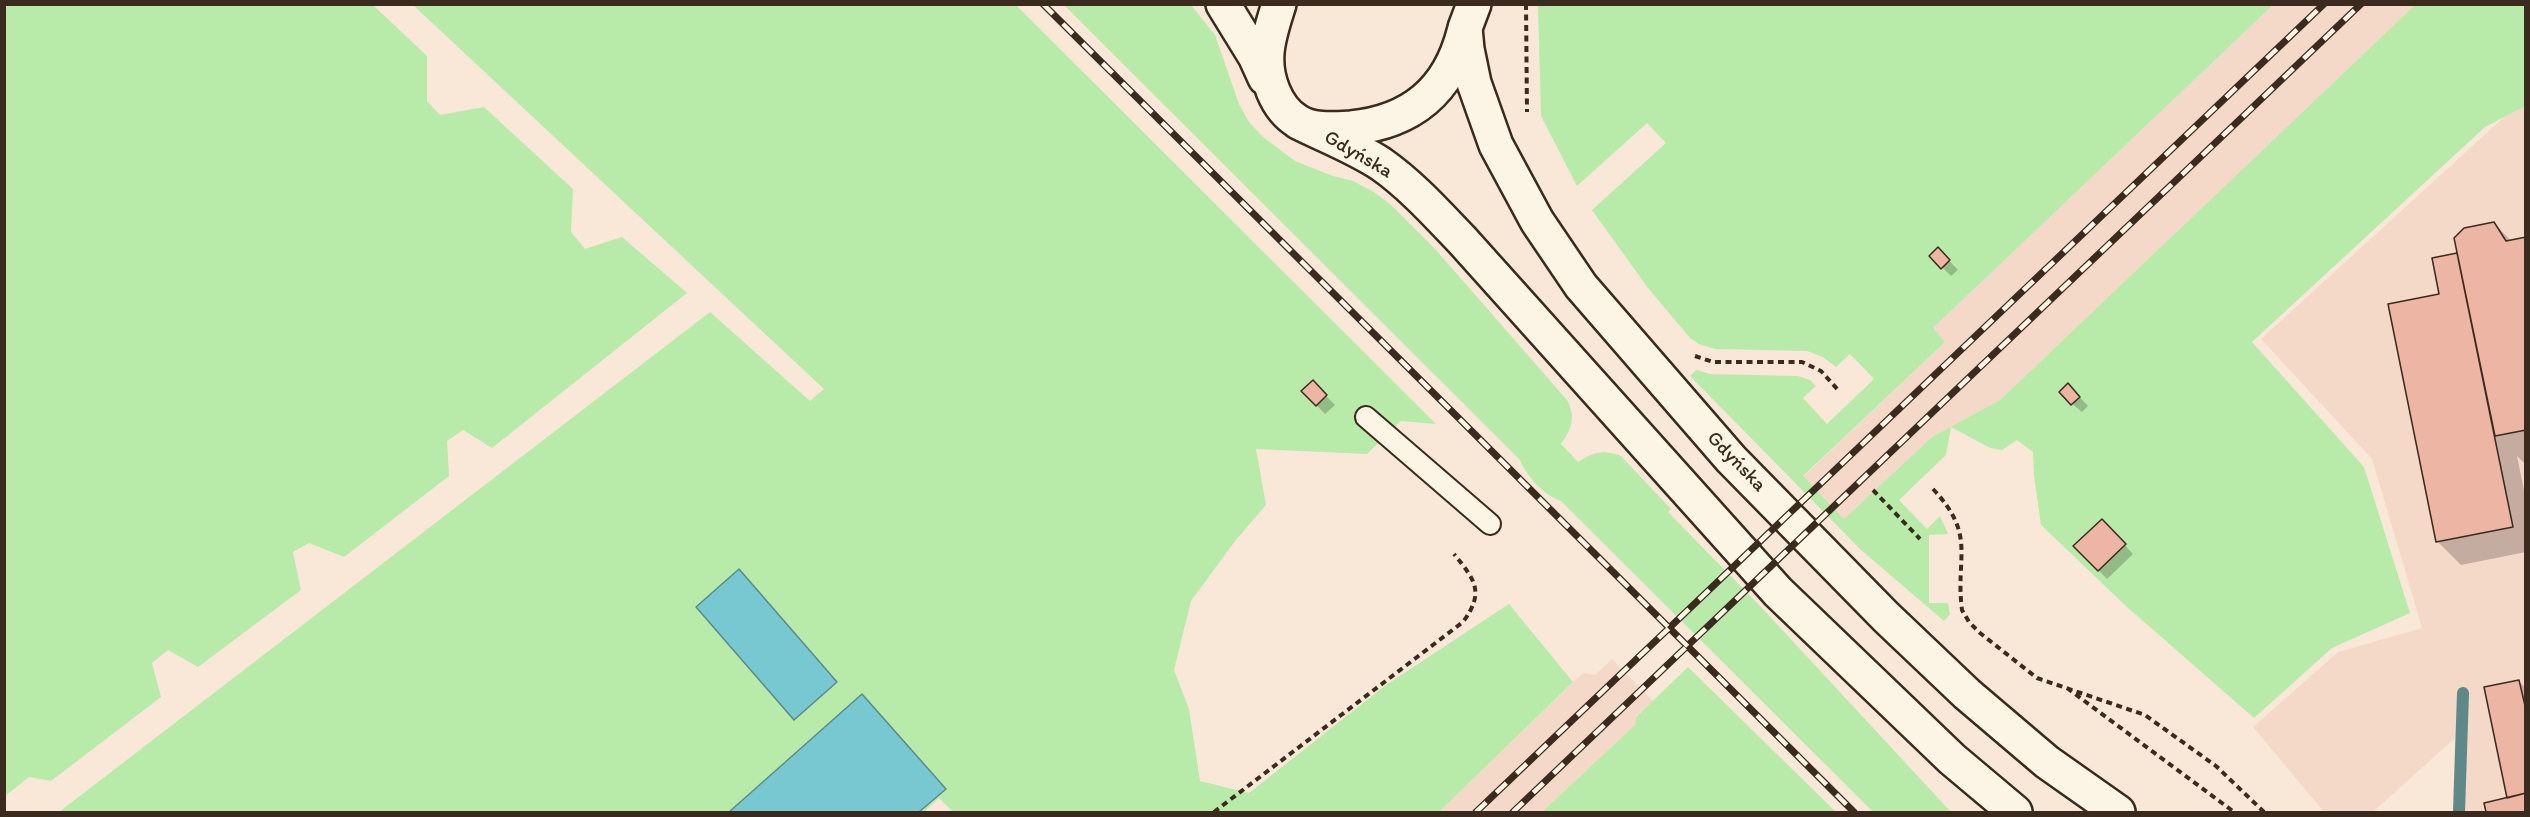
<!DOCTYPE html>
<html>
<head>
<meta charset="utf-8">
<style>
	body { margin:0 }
	#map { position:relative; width:2530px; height:817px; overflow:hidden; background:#f9e8d8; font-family:Itim,sans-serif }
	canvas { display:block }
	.frame { position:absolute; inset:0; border:6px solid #3b2a1e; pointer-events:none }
</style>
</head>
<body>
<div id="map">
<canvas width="2530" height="817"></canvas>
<div class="frame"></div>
</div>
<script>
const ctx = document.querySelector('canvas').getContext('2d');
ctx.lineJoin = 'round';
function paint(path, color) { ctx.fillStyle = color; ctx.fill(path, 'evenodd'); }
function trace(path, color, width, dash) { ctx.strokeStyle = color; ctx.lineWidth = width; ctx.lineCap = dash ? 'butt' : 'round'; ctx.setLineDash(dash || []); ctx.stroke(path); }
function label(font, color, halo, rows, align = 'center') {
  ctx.font = font + ' Itim,sans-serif'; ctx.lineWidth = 5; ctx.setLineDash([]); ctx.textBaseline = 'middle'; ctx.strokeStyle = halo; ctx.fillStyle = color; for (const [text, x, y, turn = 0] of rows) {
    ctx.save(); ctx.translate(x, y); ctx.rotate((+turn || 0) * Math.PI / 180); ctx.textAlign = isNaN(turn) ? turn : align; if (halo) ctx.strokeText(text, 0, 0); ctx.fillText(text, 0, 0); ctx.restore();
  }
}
paint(new Path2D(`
	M2273 5H2415L2000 400 1932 437 1844 519 1803 477 1945 342 1932 329Z
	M2525 98V812H2453L2455 738 2373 812H2324L2253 727 2338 652 2422 628 2372 459 2261 339Z
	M1612 659 1653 701 1636 716V724L1542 812H1439L1583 673 1595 675Z`), '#f5d9c8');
paint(new Path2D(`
	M5 4 373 5 427 56V101L440 115 484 107 573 189 571 232 585 249 622 237 687 293 492 448 463 430 447 441 449 476 344 557 309 543 293 552 301 590 198 667 168 650 152 663 161 697 51 781 29 777 5 796Z
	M413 5H1016L1436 424 1401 421 1367 454 1256 449 1266 505 1235 541 1191 601 1174 670 1189 709 1200 781 1249 793 1386 685 1509 604 1573 682 1439 812H953L939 798 924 812H919L945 789 862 695 729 812H59L710 312 810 401 824 389Z
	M1064 5H1191L1215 35 1239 104 1249 122 1263 137 1295 161 1333 176 1353 181 1374 192 1391 205 1436 250 1567 400C1576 417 1572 428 1561 444L1578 462C1593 452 1604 449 1621 456L1671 509 1668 512 1762 608 1951 812H1873L1561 501C1544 495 1527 477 1520 460Z
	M1538 5H2273L1933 328 1945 342 1803 476 1844 519 1932 437 2000 400 2415 5H2525V106L2485 127 2252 342 2364 467 2410 613 2332 648 2254 718 2127 607 2041 525 2034 476 2033 452 2017 440 2002 450 1990 448 1951 427 1946 455 1899 500 1927 529 1940 516 1948 534 1929 535V603H1948L1950 614 1944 621 1860 549 1690 376 1696 370 1710 374 1798 376 1810 380 1816 386 1803 398 1827 424 1874 379 1850 354 1836 367 1823 357 1807 351 1716 349 1701 345 1690 338 1648 288 1592 210 1666 143 1647 123 1577 186 1541 116Z
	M1688 667 1836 812H1542L1636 724V717Z`), '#b8eaaa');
const water = new Path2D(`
	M739 569 837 682 794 720 696 607Z
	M862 694 946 789 919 812H729Z`);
paint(water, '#77c8d0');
trace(water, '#5f8989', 1.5);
paint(new Path2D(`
	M2494 223 2512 242 2526 239V465L2517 456 2526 500V552L2461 565 2437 541 2441 295 2457 255 2460 258Z
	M1938 249 1958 270 1951 276 1931 256Z
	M1312 382 1335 405 1325 414 1303 391Z
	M2068 385 2088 406 2082 412 2069 401Z
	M2102 521 2133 554 2107 579 2075 546Z
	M2518 681 2526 688V812H2487L2486 804 2509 799Z`), '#0003');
trace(new Path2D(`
	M2459 812 2463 693`), '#5f8989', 12);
const building = new Path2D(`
	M2494 222 2506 241 2526 237V430L2495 436 2454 238 2464 228Z
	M1938 247 1950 260 1941 269 1929 256Z
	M2457 253 2513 527 2436 542 2388 304 2439 294 2432 258Z
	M1313 380 1327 395 1316 406 1301 391Z
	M2068 383 2080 397 2071 405 2059 392Z
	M2102 519 2126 544 2098 571 2073 546Z
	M2519 680 2526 710V793L2507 798 2484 687Z
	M2526 793V812H2486L2484 803Z`);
paint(building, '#edb5a3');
trace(building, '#3b2a1e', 1.5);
const lane = new Path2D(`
	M1366 417 1490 524`);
const secondary = new Path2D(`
	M1223 4 1255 56 1265 78
	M1279 4C1274 20 1268 37 1267 53 1265 78 1276 108 1297 121 1312 131 1334 129 1351 128 1411 122 1449 91 1464 32
	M1474 4 1465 28 1467 49 1474 83 1496 145 1537 221 1581 286 1731 459 1886 617 1967 694 2047 762 2118 812
	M1298 122C1326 136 1355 147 1381 164 1411 185 1437 214 1462 240L1778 592 1952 759 2015 812`);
trace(lane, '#3b2a1e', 24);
trace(secondary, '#3b2a1e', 38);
trace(new Path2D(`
	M1526 4 1527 112
	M1695 356 1713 362H1802L1821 371 1839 391
	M1933 489C1977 536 1955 556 1962 610L1969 622 1980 633 2037 678 2145 715 2216 766 2264 812
	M1873 490 1920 539
	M2067 688 2234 812
	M1214 812 1463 622C1485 592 1475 580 1454 554`), '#3b2a1e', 4, [6, 4.5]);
trace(lane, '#fcf5e5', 20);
trace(secondary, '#fcf5e5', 33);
const rail = new Path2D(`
	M1043 4 1854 812
	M1476 812 2324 4
	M1513 812 2361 4`);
trace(rail, '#3b2a1e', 7);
trace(rail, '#fcf5e5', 4.5, [14]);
label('20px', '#3b2a1e', '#fcf5e5', [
	["Gdyńska",1358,155,30],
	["Gdyńska",1736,462,46]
]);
</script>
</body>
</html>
